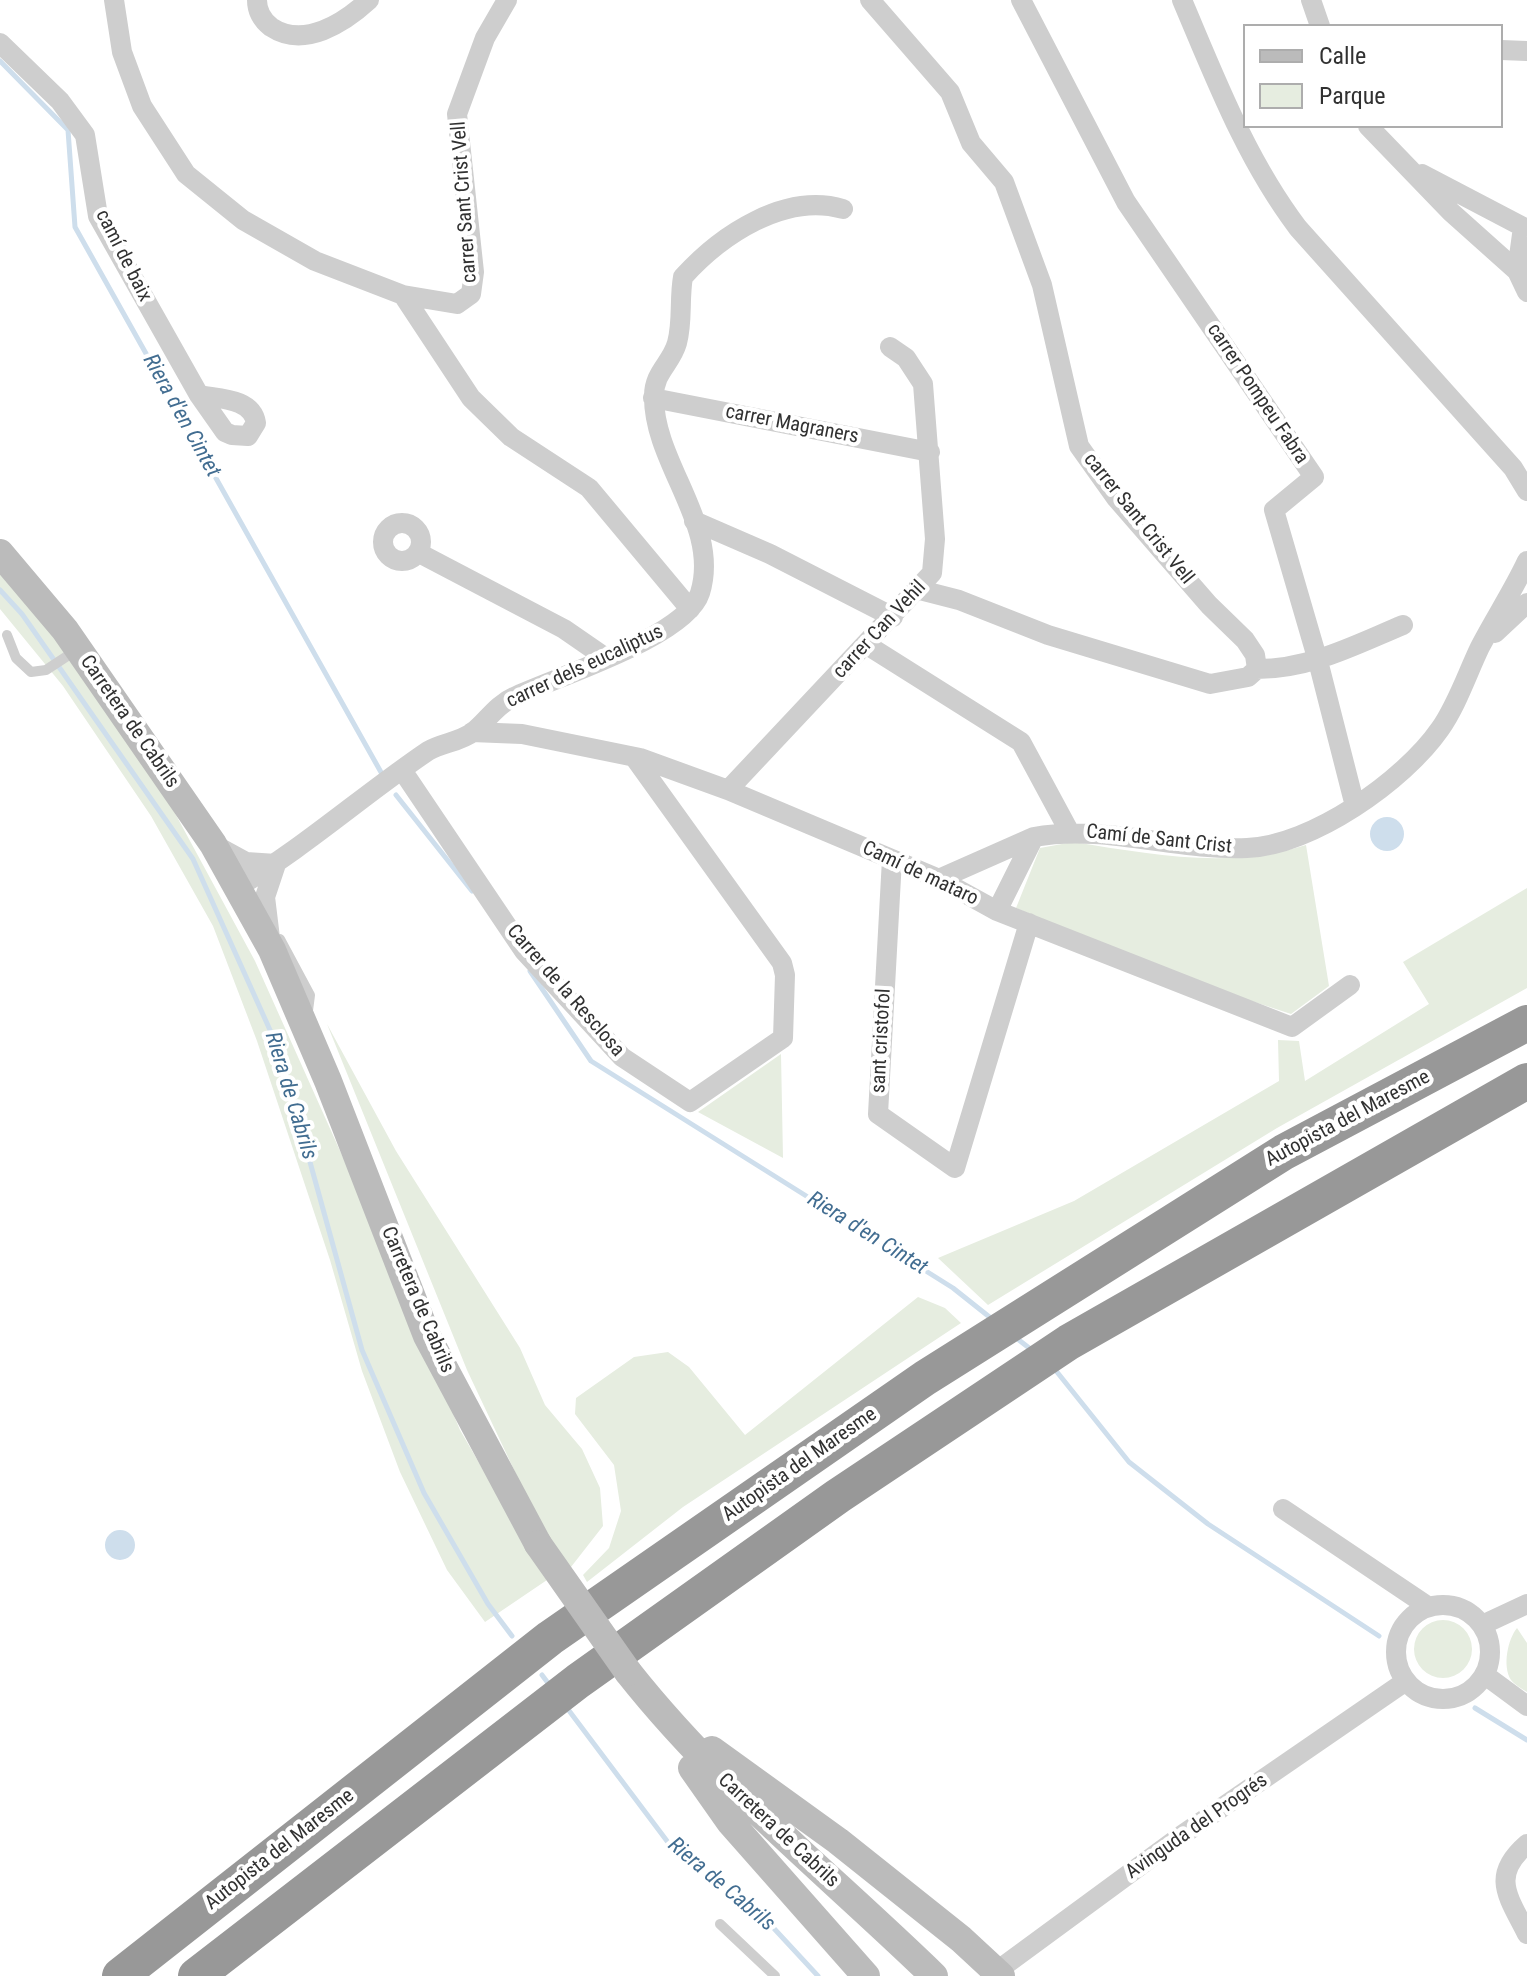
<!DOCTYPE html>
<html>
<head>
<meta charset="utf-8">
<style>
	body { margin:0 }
	#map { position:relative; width:1527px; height:1976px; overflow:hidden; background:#fff; font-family:"Roboto Condensed",sans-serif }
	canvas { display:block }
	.legend { position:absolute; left:1243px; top:24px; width:260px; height:104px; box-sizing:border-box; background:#fff; border:2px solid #adadad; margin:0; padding:10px 14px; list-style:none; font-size:24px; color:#313131 }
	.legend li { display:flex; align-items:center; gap:16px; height:40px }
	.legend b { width:40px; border:2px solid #adadad }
</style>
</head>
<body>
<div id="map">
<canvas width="1527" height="1976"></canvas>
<ul class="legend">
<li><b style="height:10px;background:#bbb"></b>Calle</li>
<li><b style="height:22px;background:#e6ede0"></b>Parque</li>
</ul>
</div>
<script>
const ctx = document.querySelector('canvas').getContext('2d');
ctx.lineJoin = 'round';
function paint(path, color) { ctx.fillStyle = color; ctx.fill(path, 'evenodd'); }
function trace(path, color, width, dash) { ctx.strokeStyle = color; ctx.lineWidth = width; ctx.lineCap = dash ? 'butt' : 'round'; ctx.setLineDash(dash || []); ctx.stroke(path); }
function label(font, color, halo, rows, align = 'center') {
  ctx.font = font + ' "Roboto Condensed",sans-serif'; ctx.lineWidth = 8; ctx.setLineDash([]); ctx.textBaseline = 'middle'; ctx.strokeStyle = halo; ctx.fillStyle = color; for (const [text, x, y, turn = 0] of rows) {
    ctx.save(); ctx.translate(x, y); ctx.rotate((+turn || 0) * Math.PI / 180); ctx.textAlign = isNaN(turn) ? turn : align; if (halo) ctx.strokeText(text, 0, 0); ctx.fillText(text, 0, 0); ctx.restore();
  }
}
paint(new Path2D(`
	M0 567 26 596 170 804 255 961 388 1258 460 1430 547 1580 485 1622 447 1570 400 1472 362 1371 330 1260 257 1041 213 926 151 816 63 686 0 609Z
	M1073 842C1151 854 1228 870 1306 845L1329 986 1291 1014 1194 982 1016 908 1040 848Z
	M1527 888V988L1277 1128 988 1305 938 1258 1074 1201 1279 1081 1278 1040 1299 1041 1305 1081 1429 1004 1403 962Z
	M327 1024 396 1151 520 1348 545 1405 582 1449 600 1488 603 1526 571 1567 548 1542 467 1370Z
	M781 1054 783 1158 698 1112Z
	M918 1297 945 1308 961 1323 683 1507 587 1582 583 1575 609 1548 621 1511 614 1465 575 1414 576 1398 634 1357 668 1352 689 1367 745 1435Z
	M1414 1649a29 29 0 1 1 58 0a29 29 0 1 1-58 0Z
	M1517 1628 1527 1643V1692C1522 1689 1514 1684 1511 1680 1502 1666 1508 1639 1517 1628Z`), '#e6ede0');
paint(new Path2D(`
	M1370 834a17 17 0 1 1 34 0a17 17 0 1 1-34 0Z
	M105 1545a15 15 0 1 1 30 0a15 15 0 1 1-30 0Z`), '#cedeec');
trace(new Path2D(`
	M0 61 68 130 75 227 382 774
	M0 590 22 614 193 859 279 1050 362 1350 424 1493 488 1604 512 1636
	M396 795 472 891
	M530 971 591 1061 953 1288 992 1319
	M1015 1337 1033 1351
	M1053 1367 1129 1462 1208 1524 1379 1636
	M542 1675 551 1687
	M567 1708 670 1845 755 1908 818 1976
	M1475 1708 1527 1740`), '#cedeec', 5);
trace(new Path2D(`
	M7 635 16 658 31 672 46 670 78 649
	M280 939 310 995 307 1018
	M720 1924 775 1976`), '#cecece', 10);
trace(new Path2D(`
	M114 0 122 52 142 106 186 174 243 220 315 261 403 295 471 398 511 437 589 488 690 609
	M257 0C257 12 262 20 271 27 304 49 344 23 369 0
	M870 0 950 92 971 143 1004 182 1042 285 1079 446 1116 498 1209 605 1245 640 1255 655 1257 669
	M1021 0 1126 202 1314 477 1274 510 1318 661 1355 806
	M1182 0C1216 80 1246 159 1298 228L1513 468 1527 491
	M1311 0 1320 26
	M0 43 60 101 85 135 98 216 199 395 225 432 232 435 248 436 256 423C252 398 219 399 199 395
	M1501 50 1527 51
	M1368 126 1451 212 1517 271 1527 292
	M1422 174 1523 227
	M1517 271 1523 227
	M403 295 457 304 471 294 474 272 457 114 485 38 507 0
	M653 398 930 452
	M694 521 770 554 893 617
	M383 542a19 19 0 1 1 38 0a19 19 0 1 1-38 0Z
	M419 553 564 629 606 658
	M920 590 959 600 1048 635 1210 684 1248 677 1257 669
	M1495 633 1527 603
	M867 645 1021 742 1069 831
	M1257 669C1310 669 1355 645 1403 625
	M472 732 522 734 640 758 728 790 939 879 997 911 1292 1027 1350 985
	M402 770 524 951 622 1057 690 1102 783 1038 785 975 782 963 634 757
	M728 790 932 573 935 539 923 384 906 358 890 347
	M213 844 246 862 276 864 265 897 270 938
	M892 859 878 1114 955 1168 1029 923
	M939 879 1034 837
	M236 888C304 848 363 795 428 751 441 743 460 742 473 732 487 721 496 705 514 697 556 677 686 637 700 593 721 526 653 463 654 396 654 372 671 364 677 343 683 321 679 299 683 277 721 235 785 192 843 209
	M997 911 1034 837C1104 824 1176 851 1247 848 1311 846 1404 781 1440 729 1457 705 1467 674 1480 647 1495 618 1513 591 1527 561
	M1283 1509 1429 1607
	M1396 1652a47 47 0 1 1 94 0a47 47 0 1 1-94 0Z
	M1482 1625 1527 1604
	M1485 1675 1527 1706
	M1527 1844C1490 1876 1508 1896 1527 1934
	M990 1976 1182 1835 1406 1681`), '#cecece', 20);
trace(new Path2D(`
	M0 553 65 630 213 844 272 950 328 1081 427 1336 538 1544
	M628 1672C718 1786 830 1875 934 1976
	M712 1750 838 1841 961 1939 1001 1976
	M692 1768 730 1822 866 1976`), '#bbb', 28);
trace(new Path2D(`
	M120 1976 550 1638 925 1378 1284 1152 1527 1023
	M196 1976 578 1681 838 1496 1069 1342 1527 1081`), '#989898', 36);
trace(new Path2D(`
	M538 1544 628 1672`), '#bbb', 28);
label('20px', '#313131', '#fff', [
	["carrer Sant Crist Vell",465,202,-94],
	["camí de baix",123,256,63],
	["carrer Pompeu Fabra",1257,394,56],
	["carrer Magraners",792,425,11],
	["carrer Sant Crist Vell",1138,519,51],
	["carrer Can Vehil",880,630,-47],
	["carrer dels eucaliptus",585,667,-25],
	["Carretera de Cabrils",129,722,55],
	["Camí de Sant Crist",1159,840,6],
	["Camí de mataro",920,874,25],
	["Carrer de la Resclosa",565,991,49],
	["sant cristofol",882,1041,-87],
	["Autopista del Maresme",1348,1119,-28],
	["Carretera de Cabrils",417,1300,67],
	["Autopista del Maresme",800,1465,-35],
	["Avinguda del Progrés",1197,1827,-35],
	["Carretera de Cabrils",778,1831,43],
	["Autopista del Maresme",280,1850,-38]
]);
label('italic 22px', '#426d91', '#fff', [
	["Riera d'en Cintet",181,416,61],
	["Riera de Cabrils",290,1096,73],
	["Riera d'en Cintet",867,1234,32],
	["Riera de Cabrils",721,1885,40]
]);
</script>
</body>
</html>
